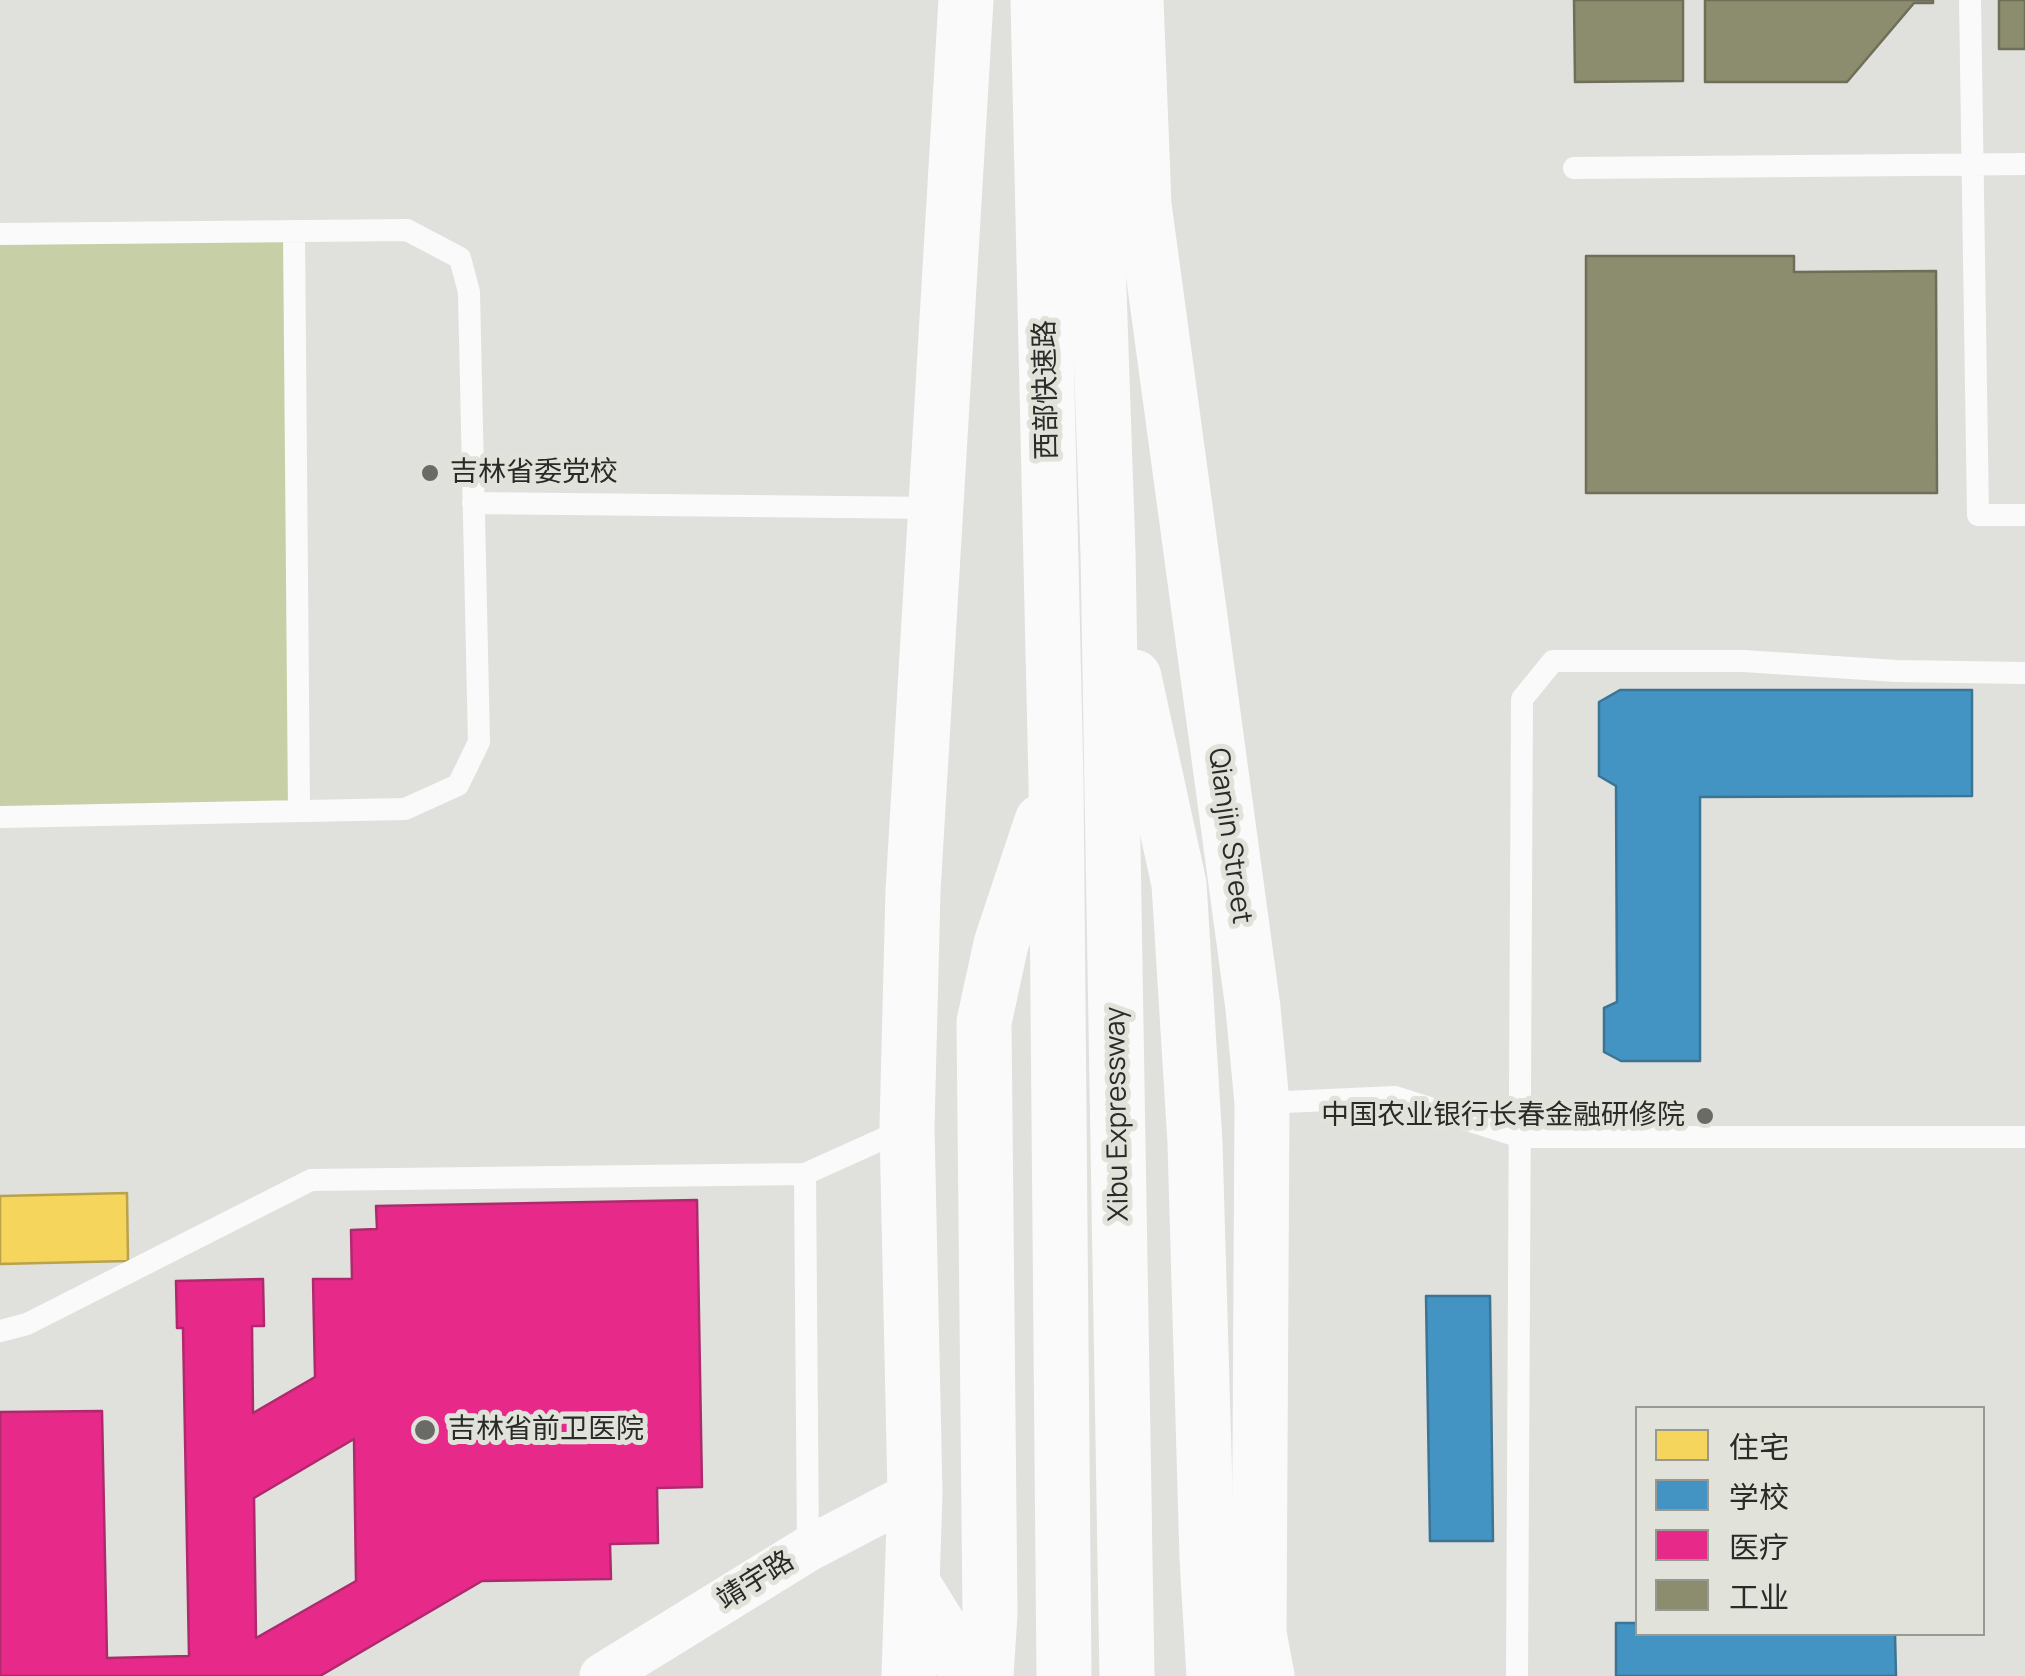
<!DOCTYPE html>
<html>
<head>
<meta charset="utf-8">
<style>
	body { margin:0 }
	#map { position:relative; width:2025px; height:1676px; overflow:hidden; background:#e0e1dd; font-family:Manrope,"Noto Sans SC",sans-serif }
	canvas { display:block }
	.legend { position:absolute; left:1635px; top:1406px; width:350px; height:230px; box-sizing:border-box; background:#e1e3db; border:2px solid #989993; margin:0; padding:12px 18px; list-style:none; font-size:30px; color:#2a2b28 }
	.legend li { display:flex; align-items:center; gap:20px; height:50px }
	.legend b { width:50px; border:2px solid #989993 }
</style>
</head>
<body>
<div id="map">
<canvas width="2025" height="1676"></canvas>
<ul class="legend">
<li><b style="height:28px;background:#f6d55c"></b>住宅</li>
<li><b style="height:28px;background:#4393c3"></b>学校</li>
<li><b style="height:28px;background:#e7298a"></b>医疗</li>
<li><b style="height:28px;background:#8c8c6e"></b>工业</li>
</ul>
</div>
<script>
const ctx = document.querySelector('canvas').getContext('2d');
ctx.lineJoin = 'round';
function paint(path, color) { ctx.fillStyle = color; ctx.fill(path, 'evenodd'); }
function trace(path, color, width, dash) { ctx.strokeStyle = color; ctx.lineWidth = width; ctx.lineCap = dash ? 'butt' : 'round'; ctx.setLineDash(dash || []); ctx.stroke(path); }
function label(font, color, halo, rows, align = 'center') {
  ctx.font = font + ' Manrope,"Noto Sans SC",sans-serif'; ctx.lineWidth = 10; ctx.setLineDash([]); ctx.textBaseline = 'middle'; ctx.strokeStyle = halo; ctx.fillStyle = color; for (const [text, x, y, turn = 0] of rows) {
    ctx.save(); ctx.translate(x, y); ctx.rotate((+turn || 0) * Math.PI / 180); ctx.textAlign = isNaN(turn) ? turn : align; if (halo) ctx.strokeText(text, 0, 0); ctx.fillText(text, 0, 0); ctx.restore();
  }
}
paint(new Path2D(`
	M294 231 299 811 0 817V234Z`), '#c6cfa6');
const homes = new Path2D(`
	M127 1193 128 1261 0 1264V1196Z`);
paint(homes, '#f6d55c');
trace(homes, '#b9a24c', 2.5);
const schools = new Path2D(`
	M1620 690H1972V796L1700 797V1061H1621L1604 1052V1008L1617 1002 1616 786 1599 776V702Z
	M1426 1296H1490L1493 1541H1430Z
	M1616 1623H1638V1634H1895L1896 1676H1616Z`);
paint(schools, '#4393c3');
trace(schools, '#3c7494', 2.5);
const health = new Path2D(`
	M697 1200 702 1487 657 1488 658 1543 610 1544 611 1579 482 1581 320 1676H0V1412L102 1411 107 1658 189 1656 183 1328H177L176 1281 263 1279 264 1326H252L253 1413 315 1377 313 1279H352L351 1230 377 1229 376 1206ZM354 1439 356 1581 256 1638 254 1498Z`);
paint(health, '#e7298a');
trace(health, '#ae2a6d', 2.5);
const industry = new Path2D(`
	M1574 0H1683V81L1575 82Z
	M1705 0H1933V3H1914L1847 82H1705Z
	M1999 0H2025V49H1999Z
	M1586 256H1794V272L1936 271 1937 493H1586Z`);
paint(industry, '#8c8c6e');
trace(industry, '#6f6f59', 2.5);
trace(new Path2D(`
	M1970 0 1978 515H2025
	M1574 168 2025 164
	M294 231 299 811
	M0 234 407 230 460 258 469 292 479 742 458 785 405 809 0 817
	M473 503 934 508
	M1262 1103 1395 1097 1521 1137H2025
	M805 1174 907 1128
	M0 1331 27 1324 311 1180 805 1174 808 1549
	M1517 1676 1522 699 1553 661H1744L1896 671 2025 673`), '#fafafa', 22);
trace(new Path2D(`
	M602 1676 808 1549 915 1493`), '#fafafa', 45);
trace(new Path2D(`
	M1136 0 1144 205 1253 1008 1262 1103 1259 1633 1267 1676
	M909 1676 915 1493 907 1127 913 891 966 0`), '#fafafa', 55);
trace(new Path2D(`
	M1038 0 1056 781 1064 1676
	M1089 0 1108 552 1127 1676
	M1134 677 1179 884 1195 1143 1207 1558 1214 1676
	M914 1586 970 1676
	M986 1676 990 1614 984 1022 1001 944 1042 821
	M1253 1676 1259 1633`), '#fafafa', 55);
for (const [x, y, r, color] of [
	[430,473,10,"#6a6b67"],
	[1705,1116,10,"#6a6b67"],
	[425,1430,12,"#6a6b67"]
]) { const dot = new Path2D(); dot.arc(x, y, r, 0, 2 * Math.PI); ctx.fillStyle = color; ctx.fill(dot); trace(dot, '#e1e3db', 4); }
label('28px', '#2a2b28', '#e1e3db', [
	["西部快速路",1047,390,-91],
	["Qianjin Street",1229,836,82],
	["Xibu Expressway",1118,1114,-91],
	["靖宇路",756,1581,-32]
]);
label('28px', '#2a2b28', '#e1e3db', [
	["吉林省委党校",450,473],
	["中国农业银行长春金融研修院",1685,1116,"right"],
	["吉林省前卫医院",448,1430]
], 'left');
</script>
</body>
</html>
